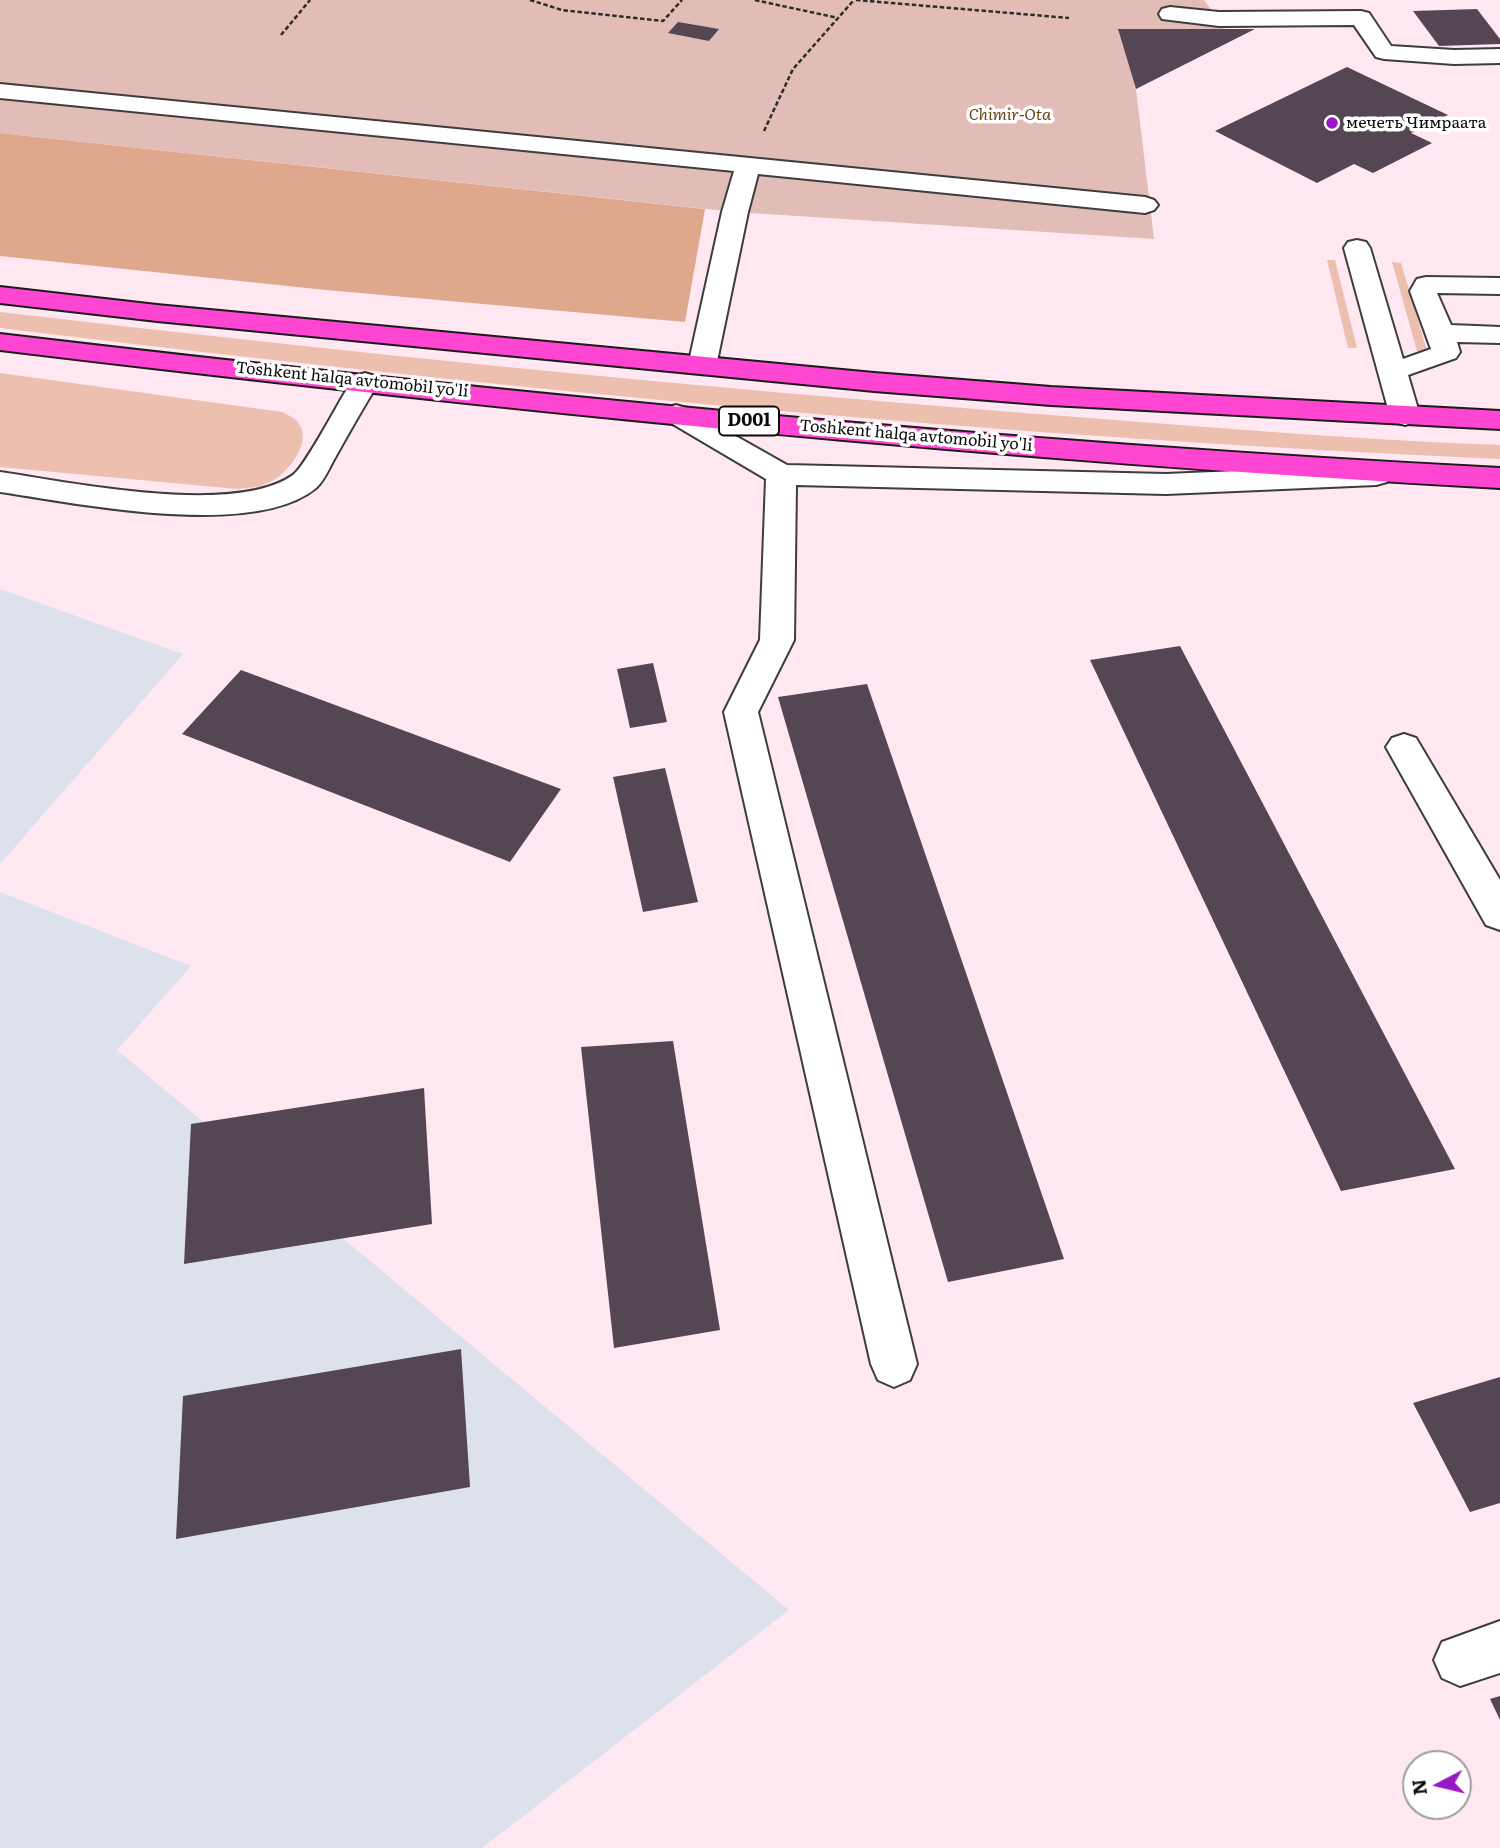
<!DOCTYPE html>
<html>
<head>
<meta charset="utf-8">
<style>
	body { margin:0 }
	#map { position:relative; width:1500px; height:1848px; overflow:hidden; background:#ffe8f1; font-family:Literata,serif }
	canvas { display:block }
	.north { position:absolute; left:1402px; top:1750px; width:70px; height:70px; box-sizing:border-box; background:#fff; border:2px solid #9d9d9d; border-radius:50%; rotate:263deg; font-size:19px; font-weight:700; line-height:28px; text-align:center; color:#0a0a0a }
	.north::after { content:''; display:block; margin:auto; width:24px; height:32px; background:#9817c6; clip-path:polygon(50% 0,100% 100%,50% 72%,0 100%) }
</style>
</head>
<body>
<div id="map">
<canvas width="1500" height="1848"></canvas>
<div class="north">N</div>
</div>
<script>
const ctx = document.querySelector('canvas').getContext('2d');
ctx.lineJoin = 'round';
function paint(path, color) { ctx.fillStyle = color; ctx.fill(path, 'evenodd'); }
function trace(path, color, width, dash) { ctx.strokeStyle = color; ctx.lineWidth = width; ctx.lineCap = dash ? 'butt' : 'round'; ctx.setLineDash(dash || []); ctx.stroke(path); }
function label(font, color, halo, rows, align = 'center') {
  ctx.font = font + ' Literata,serif'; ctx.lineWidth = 7; ctx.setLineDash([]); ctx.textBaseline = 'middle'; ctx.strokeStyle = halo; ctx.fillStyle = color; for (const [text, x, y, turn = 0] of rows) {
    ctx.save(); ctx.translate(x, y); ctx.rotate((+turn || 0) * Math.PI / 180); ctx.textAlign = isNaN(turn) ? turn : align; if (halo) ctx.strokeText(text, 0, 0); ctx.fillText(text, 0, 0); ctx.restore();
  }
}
paint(new Path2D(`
	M0 589 183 654 0 864Z
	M0 892 191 966 117 1050 789 1610 482 1848H0Z`), '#dde1eb');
paint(new Path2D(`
	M1327 260H1335L1357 348H1348Z
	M1392 262 1401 263 1427 351H1417Z
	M0 312C341 352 682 386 1024 413 1183 425 1341 439 1500 445V459C999 437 498 389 0 328Z
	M0 373 282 412C286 414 293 417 296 420 315 439 290 470 274 480 262 487 250 488 237 489L0 467Z`), '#edbfae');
paint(new Path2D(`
	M0 133 705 209 685 322 326 290 0 256Z`), '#dfa88c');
paint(new Path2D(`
	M0 0H1204L1225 29H1118L1136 89 1154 239 735 212 0 133Z`), '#e2bdb8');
paint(new Path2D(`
	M1477 9 1500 39V44L1439 46 1413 11Z
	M678 22 719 29 709 41 668 33Z
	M1118 29H1255L1136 89Z
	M1347 67 1448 115 1411 133 1432 143 1373 173 1354 164 1317 183 1215 131Z
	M1180 646 1455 1169 1341 1191 1090 660Z
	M653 663 667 722 630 728 617 669Z
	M241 670 561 789 510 862 182 734Z
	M867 684 1064 1259 948 1282 778 697Z
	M665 768 698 902 643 912 613 777Z
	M673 1041 720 1330 614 1348 581 1047Z
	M424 1088 432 1224 184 1264 191 1124Z
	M461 1349 470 1487 176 1539 183 1396Z
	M1500 1377V1503L1470 1512 1413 1403Z
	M1500 1696V1720L1490 1699Z`), '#544652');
const minor = new Path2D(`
	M1170 7 1219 12 1361 11 1369 13 1391 46 1454 50 1500 49V63L1454 64 1384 59 1376 57 1354 25 1219 26 1162 19 1159 14 1162 9Z
	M0 84 1145 197 1154 200 1158 205 1154 210 1145 213 758 174 748 212 716 366 712 372 702 374 692 372 688 366 722 212 734 171 0 98Z
	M1357 240 1366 242 1370 248 1403 359 1431 349 1410 291 1417 279 1426 277 1500 278V294L1437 293 1451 325 1500 327V343L1457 342 1460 352 1456 358 1408 375 1420 416 1415 422 1405 425 1395 422 1390 416 1344 248 1348 242Z
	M365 373 375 376 379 382C364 406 350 431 336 456 330 466 325 480 316 488 253 540 77 503 0 492V472C70 482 234 517 293 475 306 466 342 395 355 376Z
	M676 405 686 408 787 465 1166 474 1376 465 1387 468 1391 475 1387 482 1376 485 1166 494 796 485 794 640 758 712 917 1364 910 1380 894 1387 878 1380 871 1364 724 712 760 640 766 479 666 420 661 414 666 408Z
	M1404 734 1416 738 1500 880V930L1486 925 1386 747 1392 738Z
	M1500 1621V1673L1460 1686 1442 1678 1434 1660 1442 1642Z`);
const highway = new Path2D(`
	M0 287 157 305 874 373 1051 387 1500 411V429L1051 405 874 391 157 321 0 303Z
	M0 334C498 393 999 442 1500 468V488C999 461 498 410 0 350Z`);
trace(minor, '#3d3d3d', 4);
trace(highway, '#1b1b1b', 4);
trace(new Path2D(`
	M530 0 562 10 663 21 682 0
	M755 0 838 18
	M856 0 1069 18
	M281 35 310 0
	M764 131 793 69 854 0`), '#2c2c2c', 2.5, [4.5, 2.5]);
paint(minor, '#fff');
paint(highway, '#ff46d2');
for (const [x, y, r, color] of [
	[1332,123,7,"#9817c6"]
]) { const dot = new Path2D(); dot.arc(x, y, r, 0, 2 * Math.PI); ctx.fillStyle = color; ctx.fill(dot); trace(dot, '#fff', 2.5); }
label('italic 16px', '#674516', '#fff', [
	["Chimir-Ota",1010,115]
]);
label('16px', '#0a0a0a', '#fff', [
	["мечеть Чимраата",1346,123]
], 'left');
label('16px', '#0a0a0a', '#fff', [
	["Toshkent halqa avtomobil yo'li",352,380,6],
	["Toshkent halqa avtomobil yo'li",916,436,5]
]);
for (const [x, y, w] of [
	[749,421,60]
]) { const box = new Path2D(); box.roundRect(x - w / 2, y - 14.5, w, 29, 5); ctx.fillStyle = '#fff'; ctx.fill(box); trace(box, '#0a0a0a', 2); }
label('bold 18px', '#0a0a0a', null, [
	["D001",749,421]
]);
</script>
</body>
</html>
